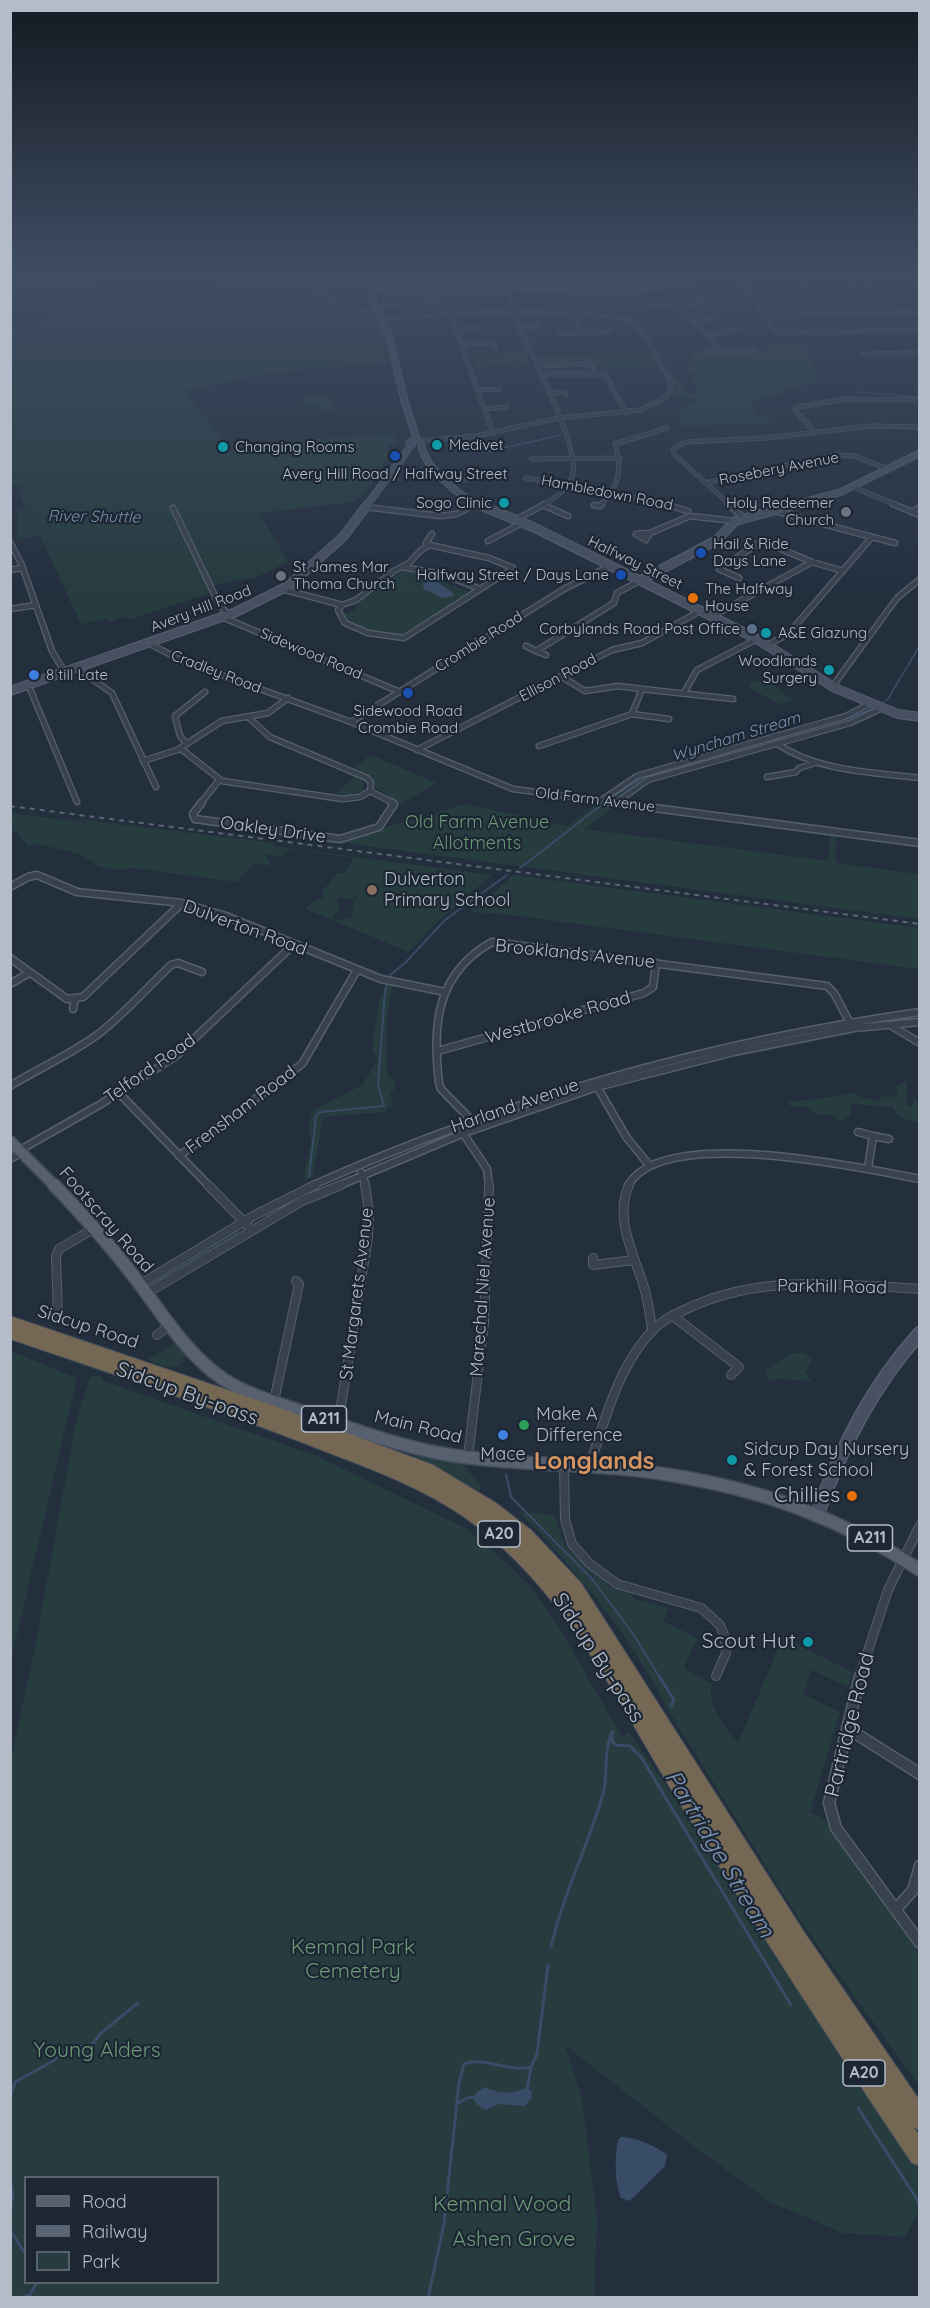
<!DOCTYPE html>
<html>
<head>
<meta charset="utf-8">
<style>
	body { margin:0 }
	#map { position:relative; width:930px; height:2308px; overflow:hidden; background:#242f3e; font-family:Quicksand,sans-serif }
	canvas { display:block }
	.frame { position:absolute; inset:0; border:12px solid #b4bcc9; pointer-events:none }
	.legend { position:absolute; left:24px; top:2176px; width:195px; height:108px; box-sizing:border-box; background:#1d2633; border:2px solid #59626f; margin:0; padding:8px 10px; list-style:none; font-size:18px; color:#b4bcc9 }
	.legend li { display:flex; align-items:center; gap:12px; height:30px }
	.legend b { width:30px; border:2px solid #59626f }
</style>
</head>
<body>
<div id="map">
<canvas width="930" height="2308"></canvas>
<div class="frame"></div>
<ul class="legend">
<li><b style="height:8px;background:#56606e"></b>Road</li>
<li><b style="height:8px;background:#5a6575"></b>Railway</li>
<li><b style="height:16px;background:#263c3f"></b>Park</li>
</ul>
</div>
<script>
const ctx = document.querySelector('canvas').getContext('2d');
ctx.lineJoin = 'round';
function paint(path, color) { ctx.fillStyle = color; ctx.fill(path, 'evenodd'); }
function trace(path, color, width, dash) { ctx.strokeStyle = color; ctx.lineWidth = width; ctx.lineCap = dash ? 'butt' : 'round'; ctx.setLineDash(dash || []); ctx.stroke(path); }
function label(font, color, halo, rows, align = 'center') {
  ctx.font = font + ' Quicksand,sans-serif'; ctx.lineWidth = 4.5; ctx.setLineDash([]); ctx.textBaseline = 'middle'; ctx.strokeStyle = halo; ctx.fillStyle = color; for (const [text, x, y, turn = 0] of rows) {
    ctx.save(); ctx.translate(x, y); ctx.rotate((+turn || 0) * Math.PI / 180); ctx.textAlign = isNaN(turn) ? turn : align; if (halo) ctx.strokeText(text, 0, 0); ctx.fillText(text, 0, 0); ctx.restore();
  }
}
paint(new Path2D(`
	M31 272 80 275 147 273 138 282 63 288 60 285 14 290 19 296 11 299V275Z
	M295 285 308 286 352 310 374 313 381 328 389 362 267 373 185 391 224 441 218 444 217 453 300 440 394 434 397 443 387 444 390 455 363 495 353 502 259 513 288 561 257 577 207 586 211 593 130 619 123 616 112 622 107 619 81 624 40 536 17 540V510L26 508 18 489 21 488 11 482 13 477 11 476V326L48 320 40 310 125 297H132L145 306 298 294Z
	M66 294 70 303 43 307 41 302 33 299Z
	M804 344 818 382 786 388 778 395 752 402 755 413 764 416 763 419 766 417 776 423 683 426 679 422H700L679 421 678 412 697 400 671 396 676 387 674 378 678 379 689 395 699 393 693 381 695 380 693 372H688L685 364H696L690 351 765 352 767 345Z
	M526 352 531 364H519L521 369 514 370 512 365 477 367 473 355Z
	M651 353 658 366 606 369 588 362 541 364 537 357Z
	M329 396 333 410 318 411 317 406 304 407 302 398Z
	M403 571 437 577 450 585 470 592 406 635C387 636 352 632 342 613L356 611 355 605Z
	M751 681 775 685 785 696 795 700 779 704 749 688Z
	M764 741 766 745 647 778 619 797H612L635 779Z
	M371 755 437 783 399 805 396 801 376 788C373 775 365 773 353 768Z
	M356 776 365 782 363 791 350 795 334 794Z
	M597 803 615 806 585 829 828 861 831 834 837 835 835 861 838 863 919 874V919L336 842 465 804 568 826Z
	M10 813 98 824 60 817 274 843 272 846 492 875 436 923 409 952 305 909 315 900 323 898 322 892 337 873 343 874 354 858 288 849 281 857 265 853 271 865 254 864 237 882 133 868 118 870 99 867C86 852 56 849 36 844L29 847 15 831H11ZM359 892 354 901 351 918 334 920 332 917 340 909 338 903 335 901 340 897 352 900Z
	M515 874 520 876 919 928V969L502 914 470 912Z
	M386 984 393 986C385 1009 385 1052 388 1076L395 1082V1088L390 1094 393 1105 384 1112 323 1117 313 1176 305 1181C303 1168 308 1160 310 1148 313 1134 305 1122 313 1110L362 1085 378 1060 372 1049 379 1002Z
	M907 1081 906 1105 911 1107 914 1099 919 1103V1123L899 1117 892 1107 852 1104 850 1117 840 1121 834 1116 817 1114 807 1107H793L788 1104 791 1101C814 1100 833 1097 855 1093L861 1097 877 1101 883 1096 893 1097 899 1095 896 1087Z
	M238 1230 241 1233 154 1284 151 1281Z
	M177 1342 186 1351C182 1377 165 1366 147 1360Z
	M11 1351 77 1378 11 1660Z
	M791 1353H804L813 1360 805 1372 812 1381 779 1379 771 1381 766 1376V1370Z
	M93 1376H100L103 1381 317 1456 465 1528 498 1555 529 1585 560 1629 622 1737 629 1732 778 1947 919 2170V2210L905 2237 843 2233 770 2202 686 2140 565 2045 582 2098 597 2220 594 2295 596 2297 11 2298V1758L34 1652 75 1426 90 1377ZM26 2178H218V2282H26Z
	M413 1455 462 1462 480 1486V1491L478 1493 410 1458Z
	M518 1512 554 1515 565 1546 610 1587 633 1595 635 1599 669 1608 663 1621 697 1638 684 1668 712 1684C706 1707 725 1726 738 1743L783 1637 852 1672 848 1687 811 1670 803 1694 840 1712 810 1812 824 1819 919 1954V2086L801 1922 676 1723 650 1676 618 1627 596 1598 546 1539Z`), '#263c3f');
paint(new Path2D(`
	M434 580 453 593V596L443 598 424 589 423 584Z
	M485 2087C497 2093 512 2095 525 2088L532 2091 531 2099 525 2106 499 2104 486 2110 476 2104 473 2098 477 2092Z
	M621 2137C635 2137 656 2146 667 2155L665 2166 630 2201 621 2198C614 2182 615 2158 618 2140Z`), '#394c67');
trace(new Path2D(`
	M857 392 920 397
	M486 452 561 435
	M882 703 888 699 920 645
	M613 797 644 777 845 720 871 709`), '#394c67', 1.5);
trace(new Path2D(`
	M520 868 600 806
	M309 1177 316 1116 320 1112 384 1106 378 1085 385 991 390 975 405 963 445 920 507 875
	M506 1474 511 1497 592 1579 634 1635 660 1678`), '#394c67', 2);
trace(new Path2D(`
	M659 1676 674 1700 671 1706
	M612 1733V1741L616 1745 630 1746 641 1757 791 2005
	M551 1947C563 1894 588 1846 603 1794 609 1773 602 1751 613 1731
	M527 2090 531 2067
	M10 2098 15 2082 55 2060 69 2046 90 2047 101 2033 138 2003
	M457 2104 467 2098 476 2097
	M858 2108 920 2204
	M10 2138V2157
	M10 2177 13 2194 10 2214
	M10 2230 26 2255
	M19 2298 30 2295 37 2282
	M428 2298 444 2224 459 2083 464 2064C487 2056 508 2073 531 2067L537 2054 548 1965`), '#394c67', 3);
const streetFar4 = new Path2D(`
	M178 272 221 282 308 285 356 310H377
	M489 272 491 288
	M591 272 595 289
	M679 272 692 280
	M728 272 735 281 744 286 775 331 779 333 920 330
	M845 272 863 297
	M911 272 913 279 920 285
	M10 273H19
	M426 279H435L436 289
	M801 282 806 283 810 295 824 314
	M508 287C510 296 511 305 514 314 526 346 583 449 572 477 568 490 553 499 543 505
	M866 287 887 313
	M376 288 393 272
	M526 290 627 294
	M631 290 649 305H670L676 309 707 334 721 350
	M812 297 850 295
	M671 305 702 302 698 299 711 296 705 293
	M376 307H387L385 298 392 296 509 292
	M387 307 403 303 476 299 478 298 477 292
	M450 313 493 433
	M573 313 583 334
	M764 316 920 312
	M381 318 513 311 613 316 630 321 639 328 671 381V389L664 399 640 410 559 418 476 436 420 441
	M693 323 715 317
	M520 327 538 326 537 324
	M456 331 476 328
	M558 334 611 331
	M707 335 741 329
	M461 344 493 343 495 348
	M705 350H755
	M864 354 920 353
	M536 366 590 364 594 369
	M540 374H605L626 413
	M478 390 499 389
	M548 393 564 392 566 395
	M484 409 507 407
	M815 432 795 410 797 407 847 399 920 400
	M531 459 620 458
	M526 478 672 505
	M705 483 836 455 854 456 888 469
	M448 484 485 474
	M853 487 897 505
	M474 505 476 504
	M601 505C619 486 623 470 615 444L667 428
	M730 505 676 456 673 451 675 447 686 442 765 438 871 426 920 427`);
const streetFar3 = new Path2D(`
	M664 504 688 511
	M728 504 744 518
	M893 504 920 515
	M543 505 568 516
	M594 505 600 506 602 504
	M365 507 441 516 457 514 476 504
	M173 508 218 602 228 615
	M911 512 920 507
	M515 520 545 504
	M650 533 646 540 636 534Z
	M650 533 690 516 735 521
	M872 537 895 543
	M488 541 522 523
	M10 542 21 563 52 651 64 671
	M428 545 426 543 432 534
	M430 545 489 558 513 568 404 638 368 633 345 623 338 610 342 605 356 600 394 571 409 563 421 550Z
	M402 567 442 574 480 589
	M10 570 23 568
	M739 578 719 569 762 541 812 562 843 571
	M282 589 342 605
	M10 609 36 605
	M222 617 400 692
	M711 617 812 562
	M148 643 183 661 351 722 513 789 621 803
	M768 645 788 634 872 537 775 511
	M526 646 536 651
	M546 655 536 651 614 603 617 593 641 580
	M75 667 112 693 156 787
	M28 684 77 802
	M832 687 897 598 920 579
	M642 689 733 699
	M684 693 697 670 757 639
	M632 714 669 719
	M351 722 564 589 610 566
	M776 743C818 772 871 772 920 778
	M187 744 180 736 175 716 205 692
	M539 746 632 714 642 689 618 686 585 691 562 677
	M180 748 222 781 342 799 360 797 370 791 371 783 367 778 270 737 248 717
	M417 750 612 650 642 643 700 611
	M143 761 177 750 222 721 268 713 288 698
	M767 777 796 772 799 768 815 763
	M370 791 393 803
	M602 800 637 776 846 716 871 703
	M617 802 648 780 850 723 882 708
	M201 803 219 780`);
const streetFar2 = new Path2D(`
	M202 802 193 814 195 819 340 839 379 827 394 804 391 802
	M609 802 920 843
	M10 887 28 877 37 875 77 892 182 903 226 916 381 979 445 992
	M10 958 67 999 83 997 182 903
	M10 984 29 973
	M73 1009 75 998
	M890 1025 920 1043
	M438 1051 644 993 653 987 656 963
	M596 1085 627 1138 649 1165
	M10 1086C39 1068 74 1053 101 1032 126 1012 148 987 171 965L178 963 202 972
	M119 1093 209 1186
	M474 1123 441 1089 439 1083C432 1026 436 973 492 942L827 986 834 993 850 1023
	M461 1130 487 1169 489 1186
	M858 1132 873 1136
	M20 1150 101 1104 176 1056 293 945
	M179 1156 302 1064 357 970
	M10 1159 22 1152
	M868 1168 873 1136 889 1139
	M361 1172 366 1186
	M311 1186C507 1099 708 1042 920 1012
	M338 1186 464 1133 597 1087 734 1052 854 1028 920 1022
	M628 1186C661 1124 862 1168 920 1179`);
const streetFar1 = new Path2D(`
	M208 1185 252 1230
	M629 1185C614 1218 633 1252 643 1284 648 1299 650 1314 652 1330
	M593 1258V1265L634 1260
	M141 1284 255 1215 315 1185
	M147 1293 302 1201 341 1185
	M58 1315 56 1256 59 1249 95 1228
	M673 1316 739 1367 731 1375
	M157 1335 172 1324
	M274 1401 299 1284 296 1281
	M338 1424 368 1237 369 1211 365 1185
	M468 1457 484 1322 489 1185
	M564 1463 565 1519 572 1544 589 1563 617 1584 701 1608 720 1625 725 1638 726 1653 716 1676
	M590 1465C605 1419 619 1364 654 1329 664 1318 680 1312 693 1306 765 1274 845 1285 920 1289
	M859 1678 888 1590 920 1525`);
const street = new Path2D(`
	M860 1676 829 1803 836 1828 920 1943
	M847 1728 920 1774
	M896 1909 913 1890 920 1866`);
const secondaryFar2 = new Path2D(`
	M376 288 371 297 389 336 404 399 417 440 421 442C422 466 459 497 480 505
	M367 505 412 444 410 442 417 440
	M793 505 841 492 920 453`);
const secondaryFar1 = new Path2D(`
	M477 504 533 527 757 639 835 688 898 714 920 717
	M641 580 717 540 735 521 798 504
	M10 691 236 612 288 586 343 537 368 504`);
const secondary = new Path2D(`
	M818 1512C842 1446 872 1386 920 1333`);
const primaryFar2 = new Path2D(`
	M278 272 384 289 565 287 625 290 671 285 721 272`);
const primaryFar1 = new Path2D(`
	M10 1141 55 1186`);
const primary = new Path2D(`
	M54 1185C82 1214 110 1245 135 1278 162 1313 186 1354 223 1379 251 1397 285 1405 315 1416 357 1431 400 1446 444 1454 521 1467 599 1462 676 1476 767 1491 843 1520 920 1570`);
const highway = new Path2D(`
	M10 1316 272 1405 433 1465 496 1503 531 1530 581 1583 804 1932 920 2101V2130L914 2128 920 2136V2166L912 2163C833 2046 757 1927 682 1807 619 1705 565 1587 464 1517 415 1483 357 1464 301 1442 205 1405 108 1372 10 1339Z`);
trace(streetFar4, '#565f6c', 5);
trace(streetFar3, '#565f6c', 7);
trace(streetFar2, '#565f6c', 9);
trace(streetFar1, '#565f6c', 10);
trace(street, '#565f6c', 13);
trace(secondaryFar2, '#565f6c', 8);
trace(secondaryFar1, '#565f6c', 10);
trace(secondary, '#565f6c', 15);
trace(primaryFar2, '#414a57', 8);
trace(primaryFar1, '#414a57', 13);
trace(primary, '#414a57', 15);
trace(highway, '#434c59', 2);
trace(streetFar4, '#38414e', 4);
trace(streetFar3, '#38414e', 4.5);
trace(streetFar2, '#38414e', 6);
trace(streetFar1, '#38414e', 8);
trace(street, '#38414e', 10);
trace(secondaryFar2, '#465061', 6);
trace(secondaryFar1, '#465061', 8);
trace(secondary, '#465061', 12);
trace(primaryFar2, '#56606e', 6);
trace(primaryFar1, '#56606e', 10);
trace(primary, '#56606e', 12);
paint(highway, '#746855');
trace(new Path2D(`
	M10 806 920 924`), '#5a6575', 2, [5, 5]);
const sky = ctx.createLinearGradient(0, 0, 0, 595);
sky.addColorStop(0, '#141a22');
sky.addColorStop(0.46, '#3f4d63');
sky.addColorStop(1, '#3f4d6300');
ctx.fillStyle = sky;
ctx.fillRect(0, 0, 930, 595);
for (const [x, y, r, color] of [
	[437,445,6,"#0f9aa8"],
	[223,447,6,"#0f9aa8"],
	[395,456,6,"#1a4fb4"],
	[504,503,6,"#0f9aa8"],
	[846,512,6,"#6b7280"],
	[701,553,6,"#1a4fb4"],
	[621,575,6,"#1a4fb4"],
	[281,576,6,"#6b7280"],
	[693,598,6,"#e8710a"],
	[752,629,6,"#5c6f8a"],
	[766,633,6,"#0f9aa8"],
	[829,670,6,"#0f9aa8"],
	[34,675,6,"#3f7fe0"],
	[408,693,6,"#1a4fb4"],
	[372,890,6,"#8d6e63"],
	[524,1425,6,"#2e9e5b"],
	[503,1435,6,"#3f7fe0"],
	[732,1460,6,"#0f9aa8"],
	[852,1496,6,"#e8710a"],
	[808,1642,6,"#0f9aa8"]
]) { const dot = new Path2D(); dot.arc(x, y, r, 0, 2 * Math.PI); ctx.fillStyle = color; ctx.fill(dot); trace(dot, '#1d2633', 2); }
label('15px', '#b4bcc9', '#1d2633', [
	["Medivet",449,445],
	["Changing Rooms",235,447],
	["Avery Hill Road / Halfway Street",395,474,"center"],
	["Sogo Clinic",492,503,"right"],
	["Holy Redeemer",834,503,"right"],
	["Church",834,520,"right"],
	["Hail & Ride",713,544],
	["Days Lane",713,561],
	["St James Mar",293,567],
	["Thoma Church",293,584],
	["Halfway Street / Days Lane",609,575,"right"],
	["The Halfway",705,589],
	["House",705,606],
	["Corbylands Road Post Office",740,629,"right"],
	["A&E Glazung",778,633],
	["Woodlands",817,661,"right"],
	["Surgery",817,678,"right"],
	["8 till Late",46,675],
	["Sidewood Road",408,711,"center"],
	["Crombie Road",408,728,"center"]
], 'left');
label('15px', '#b4bcc9', '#1d2633', [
	["Rosebery Avenue",779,469,-11],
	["Hambledown Road",607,493,11],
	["Halfway Street",635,563,26],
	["Avery Hill Road",201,609,-21],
	["Crombie Road",479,642,-32],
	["Sidewood Road",311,654,23],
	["Cradley Road",216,672,21],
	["Ellison Road",558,678,-28],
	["Old Farm Avenue",595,800,7]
]);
label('italic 16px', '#7c92b1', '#1d2633', [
	["River Shuttle",94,517,1],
	["Wyncham Stream",736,737,-17]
]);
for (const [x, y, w] of [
	[324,1419,45],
	[499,1534,42],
	[870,1538,45],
	[864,2073,42]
]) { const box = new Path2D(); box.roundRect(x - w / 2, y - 13, w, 26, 4.5); ctx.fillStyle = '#1d2633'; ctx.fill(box); trace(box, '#b4bcc9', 1.5); }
label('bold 16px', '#b4bcc9', null, [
	["A211",324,1419],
	["A20",499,1534],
	["A211",870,1538],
	["A20",864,2073]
]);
label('18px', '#6b9a76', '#1d2633', [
	["Old Farm Avenue",477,823],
	["Allotments",477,844]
]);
label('18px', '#b4bcc9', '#1d2633', [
	["Oakley Drive",273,830,8],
	["Dulverton Road",245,928,20],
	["Brooklands Avenue",575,954,6],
	["Westbrooke Road",558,1018,-16],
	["Telford Road",150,1069,-35],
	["Harland Avenue",515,1106,-19],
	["Frensham Road",241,1110,-37],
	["Footscray Road",106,1220,49],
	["Marechal Niel Avenue",483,1287,-86],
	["Parkhill Road",832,1287,1],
	["St Margarets Avenue",357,1294,-83],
	["Sidcup Road",88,1327,18],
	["Main Road",418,1427,14]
]);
label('18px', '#b4bcc9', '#1d2633', [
	["Dulverton",384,880],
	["Primary School",384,901],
	["Make A",536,1415],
	["Difference",536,1436],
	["Sidcup Day Nursery",744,1450],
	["& Forest School",744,1471],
	["Mace",503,1455,"center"]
], 'left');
label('21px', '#b4bcc9', '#1d2633', [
	["Sidcup By-pass",187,1394,20],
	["Sidcup By-pass",598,1658,57],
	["Partridge Road",850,1725,-76]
]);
label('21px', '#b4bcc9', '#1d2633', [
	["Chillies",840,1496],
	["Scout Hut",796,1642]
], 'right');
label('21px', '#6b9a76', '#1d2633', [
	["Kemnal Park",353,1948],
	["Cemetery",353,1972],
	["Young Alders",97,2051],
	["Kemnal Wood",502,2205],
	["Ashen Grove",514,2240]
]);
label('bold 24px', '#d59563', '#1d2633', [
	["Longlands",594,1462]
]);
label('italic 24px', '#7c92b1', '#1d2633', [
	["Partridge Stream",719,1854,59]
]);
</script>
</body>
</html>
